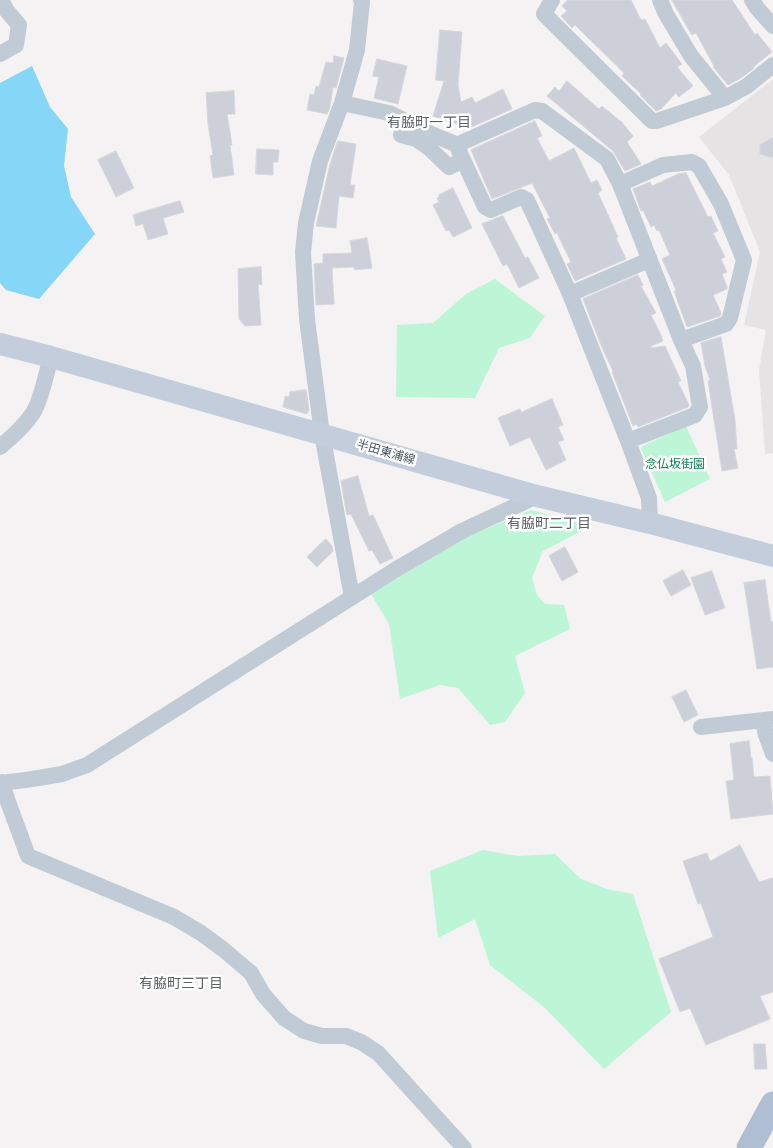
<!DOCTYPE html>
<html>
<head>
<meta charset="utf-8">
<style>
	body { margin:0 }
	canvas { display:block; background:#f4f2f2 }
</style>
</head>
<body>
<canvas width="773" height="1148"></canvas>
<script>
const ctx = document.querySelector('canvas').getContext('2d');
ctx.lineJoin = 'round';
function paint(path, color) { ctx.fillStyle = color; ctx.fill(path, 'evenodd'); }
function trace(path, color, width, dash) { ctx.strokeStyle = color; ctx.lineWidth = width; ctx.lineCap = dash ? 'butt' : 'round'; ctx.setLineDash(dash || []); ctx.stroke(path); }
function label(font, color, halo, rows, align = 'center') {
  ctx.font = font + ' Ubuntu,"Noto Sans JP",sans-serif'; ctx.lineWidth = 5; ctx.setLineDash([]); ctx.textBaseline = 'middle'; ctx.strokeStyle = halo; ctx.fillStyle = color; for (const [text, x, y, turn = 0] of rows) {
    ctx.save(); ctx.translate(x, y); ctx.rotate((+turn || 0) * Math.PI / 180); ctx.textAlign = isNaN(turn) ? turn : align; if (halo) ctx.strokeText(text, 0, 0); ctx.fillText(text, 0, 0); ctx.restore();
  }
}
paint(new Path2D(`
	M773 79V453L765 454 759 370 766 330 744 325 760 252 729 175 699 137Z`), '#e6e3e4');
paint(new Path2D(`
	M495 279 545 316 530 338 499 348 475 398 396 397 397 325 433 323 466 294Z
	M686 426 710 479 665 502 641 449 643 446Z
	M531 510 591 526 543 551 532 578 537 595 545 604 564 605 570 629 515 656 525 693 505 722 490 725 458 688 440 685 400 699 389 624 371 594 467 537Z
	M483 850 518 856 555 854 581 879 607 889 633 894 671 1012 604 1069 545 1008 490 965 475 919 438 938 430 871Z`), '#bdf5d7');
paint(new Path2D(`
	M32 66 50 107 68 129 64 166 71 197 95 234 39 299 6 290 0 283V83Z`), '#85d6f7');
const building = new Path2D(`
	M568 0H631L641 20 645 19 660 48 666 43 682 64 677 67 693 86 679 97 676 93 661 109 656 111 640 95 641 94 622 76 624 73 575 25 572 28 561 16 567 11 562 6Z
	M672 0H732L755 35 757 33 772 52 753 67 754 68 741 78 728 85 713 67 714 66 696 33 692 35Z
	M440 30 462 32 458 85 461 102 472 97 475 103 503 89 512 109 465 130 461 122 457 124 433 116 444 81 436 80Z
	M334 56 344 58 336 88 333 87 330 107 327 114 307 110 310 94 314 95 316 86 319 87 326 62 333 63Z
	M377 59 407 66 398 104 374 98 379 77 373 76Z
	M567 81 599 109 602 106 620 121H621L633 136 627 142 641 164 625 171 613 151 547 96 555 87 559 91Z
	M234 91 235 114H227L232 145H230L234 175 213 178 210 156 213 155 208 124 206 93Z
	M535 121 542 136 537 138 549 161 574 148 591 183 597 180 602 190 598 193 618 237 616 238 626 259 575 281 567 264 571 262 557 233 555 234 547 219 550 218 532 183 492 199 471 150Z
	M773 138V158L760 154V145Z
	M338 141 356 144 350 185H355L353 198 339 196 336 228 316 226 330 164Z
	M257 149 279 150 278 162H273V175L256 174Z
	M116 151 134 188 116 197 98 160Z
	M686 173 708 217 711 216 718 231 713 233 725 257 721 259 727 272 722 274 727 287V289L713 295 721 313 720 316 687 327 674 291 676 290 662 259 670 255 659 230 657 231 654 225 651 227 643 210 641 211 633 189 650 182 652 186 678 174Z
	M453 188 472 228 453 237 449 230 446 231 433 205 439 202 437 198 439 197V195Z
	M180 201 184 212 163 218 168 234 148 240 143 224 136 226 133 215Z
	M503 216 525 258 528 257 539 278 519 288 507 264 503 266 482 224Z
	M367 238 372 268 355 270 354 267 332 268 334 304 316 305 314 264 323 263V254L352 253 350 241Z
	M261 267 262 285 258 284 261 325 245 326 239 319 238 269Z
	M638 275 643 285 641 286 656 313 651 315 662 337H661L663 341 651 346V348L665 346 681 381 678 382 689 405 688 407 638 427 636 424 633 426 612 372 613 371 603 350 583 299Z
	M721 337 735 420 737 449H734L738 468 722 471 708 381 710 380 705 366 701 343Z
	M306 390 309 410 307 414 283 407 285 396 289 397 290 392Z
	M552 399 563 425 558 427 564 440 558 442 566 460 546 470 530 437 510 446 498 418 520 409 521 412Z
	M358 476 369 516 373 515 393 558 380 564 372 550 369 551 351 514 347 515 346 511 341 481Z
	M326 539 332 546 333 551 317 567 307 557Z
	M565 547 578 572 562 581 549 556Z
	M683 570 691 585 671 596 663 581Z
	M712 571 725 608 705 615 691 578Z
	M765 580 771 622 773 621V667L757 669 744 583Z
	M686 690 698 715 684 722 672 697Z
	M749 741 751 758 752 757 754 777 770 776 773 814 731 819 726 781 734 780 730 744Z
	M740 845 759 882 773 878V992L760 996 770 1019 706 1045 690 1008 680 1012 659 959 713 937 701 903 698 904 683 861 707 853 710 861Z
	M754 1044H765L767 1069H755Z`);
paint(building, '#cdd0d8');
trace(building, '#d5d7de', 1);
trace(new Path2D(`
	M552 0 544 14 652 121H657L725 98 747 86 773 65
	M660 0 666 14 691 56 725 98
	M752 0 757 8 773 26
	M0 54 16 45 19 25 7 11 1 0
	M342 103 389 113 431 134 458 145
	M401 135 416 139 429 148 449 167 463 160
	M620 184 663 165 692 162 699 166 721 204 744 260 730 318 726 324 681 340
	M570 294 649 260
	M628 441 570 294 527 200 521 197 491 210 485 207 459 151 458 145 463 142 535 110 542 111 607 159 620 184 681 340 693 366 700 407 695 415 628 441 649 498 650 523
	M0 447C11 438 25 425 33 413 42 398 46 374 51 357
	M352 597 322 434 307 319 303 252 306 223 320 161 342 103 357 50 362 2 361 0
	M763 721 766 735 773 754
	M701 727 773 719
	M2 782 7 799 28 856 174 917 201 933 224 950 251 973 263 994 284 1018 304 1031 322 1036H346L361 1042 378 1053 464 1148
	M0 783 26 780 62 774 87 765 395 570 462 531 537 496`), '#c1cbd5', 16);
trace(new Path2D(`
	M0 344 51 357 537 496 650 523 773 556`), '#c3cddc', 22);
trace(new Path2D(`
	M749 1148 773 1104`), '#afbed3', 25);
label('12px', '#475362', '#fff', [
	["半田東浦線",386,452,16]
]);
label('12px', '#0c8252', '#fff', [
	["念仏坂街園",675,464]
]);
label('14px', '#5d6168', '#fff', [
	["有脇町一丁目",429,122],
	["有脇町二丁目",549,523],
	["有脇町三丁目",181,983]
]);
</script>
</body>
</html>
